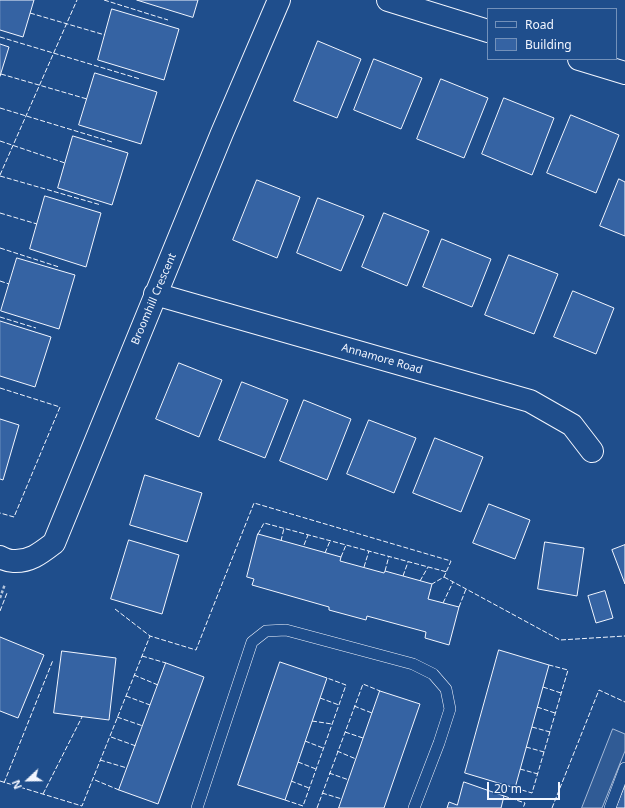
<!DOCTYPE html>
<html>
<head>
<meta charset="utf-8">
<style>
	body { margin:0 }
	#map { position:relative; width:625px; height:808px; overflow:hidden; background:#1f4e8c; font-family:"Noto Sans",sans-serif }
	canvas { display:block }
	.legend { position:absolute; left:487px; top:8px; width:130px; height:52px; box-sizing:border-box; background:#1f4e8c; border:1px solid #7391ba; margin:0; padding:5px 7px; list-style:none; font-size:12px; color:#f2f6ff }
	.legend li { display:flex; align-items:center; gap:8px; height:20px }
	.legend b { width:20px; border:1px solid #7391ba }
	.north { position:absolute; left:8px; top:760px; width:40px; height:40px; -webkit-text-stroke:3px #1f4e8c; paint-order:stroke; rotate:248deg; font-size:11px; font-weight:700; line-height:16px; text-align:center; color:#f2f6ff }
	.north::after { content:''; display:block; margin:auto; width:14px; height:18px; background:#f2f6ff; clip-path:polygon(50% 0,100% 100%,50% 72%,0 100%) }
	.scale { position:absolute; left:487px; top:782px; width:73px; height:18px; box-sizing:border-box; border:2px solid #f2f6ff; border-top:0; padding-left:5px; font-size:12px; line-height:14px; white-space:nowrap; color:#f2f6ff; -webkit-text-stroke:3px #1f4e8c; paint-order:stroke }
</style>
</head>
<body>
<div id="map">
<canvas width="625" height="808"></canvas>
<ul class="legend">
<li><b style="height:5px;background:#1f4e8c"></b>Road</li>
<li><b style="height:11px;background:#3563a3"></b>Building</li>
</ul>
<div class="north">N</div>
<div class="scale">20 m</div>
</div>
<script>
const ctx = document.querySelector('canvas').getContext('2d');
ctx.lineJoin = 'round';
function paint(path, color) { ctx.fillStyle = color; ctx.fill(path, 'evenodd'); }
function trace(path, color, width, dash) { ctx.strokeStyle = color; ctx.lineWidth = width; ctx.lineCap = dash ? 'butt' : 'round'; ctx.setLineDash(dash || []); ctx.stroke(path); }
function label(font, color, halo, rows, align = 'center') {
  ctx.font = font + ' "Noto Sans",sans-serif'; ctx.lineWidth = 3; ctx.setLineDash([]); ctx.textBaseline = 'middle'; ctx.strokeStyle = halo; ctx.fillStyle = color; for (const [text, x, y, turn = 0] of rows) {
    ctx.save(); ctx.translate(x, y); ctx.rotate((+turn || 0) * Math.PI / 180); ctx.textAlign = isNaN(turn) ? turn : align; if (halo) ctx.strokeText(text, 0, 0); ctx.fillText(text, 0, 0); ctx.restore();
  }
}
const built = new Path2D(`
	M613 729 625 734V751L602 808H582Z`);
paint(built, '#305b95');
trace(built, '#a8bbd7', 1);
const building = new Path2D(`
	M0 0H34L23 37 0 30Z
	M137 0H198L193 17Z
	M112 9 179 29 164 80 98 60Z
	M318 41 361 59 337 118 294 101Z
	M0 44 9 47 0 76Z
	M374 59 422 78 401 129 354 110Z
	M95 73 157 92 141 144 79 125Z
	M441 79 488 98 464 158 417 139Z
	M504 98 554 118 532 175 482 154Z
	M571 115 619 135 596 193 547 173Z
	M73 136 128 153 112 205 58 188Z
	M619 179 625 182V236L600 226Z
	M257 180 300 197 277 258 233 240Z
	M45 196 101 213 86 267 30 249Z
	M318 198 364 216 341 271 297 253Z
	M384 213 429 231 407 286 362 267Z
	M442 239 491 259 472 307 423 287Z
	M509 255 558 274 534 334 485 315Z
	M17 258 75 275 59 329 1 311Z
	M573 291 614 308 596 354 554 337Z
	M0 321 51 337 35 387 0 376Z
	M179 363 222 380 199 437 156 419Z
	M242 382 288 400 265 458 219 440Z
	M304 400 351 419 327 480 280 461Z
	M0 419 19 425 3 480 0 479Z
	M369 420 416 438 394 493 347 474Z
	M435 438 483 457 461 512 413 493Z
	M145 475 202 493 187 542 130 525Z
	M489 504 530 520 515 559 473 543Z
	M258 534 341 557 340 561 384 573 385 571 432 584 428 599 459 607 449 645 425 638 426 632 367 616 366 620 329 610V607L252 585 254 579 247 577Z
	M129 540 179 555 162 614 111 599Z
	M545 542 584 548 577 596 538 589Z
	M625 545V584L612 550Z
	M605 591 613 618 596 623 588 596Z
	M0 637 44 655 18 718 0 711Z
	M499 650 549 665 515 788 465 773Z
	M62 651 116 658 109 720 54 713Z
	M280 662 327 678 285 800 238 785Z
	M166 663 204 677 158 804 119 790Z
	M380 691 420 704 384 808H339Z
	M464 782 504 796 501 808H447L449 802 457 805Z
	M625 785V808H616Z`);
paint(building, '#3563a3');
trace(building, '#f2f6ff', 1);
const lane = new Path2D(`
	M197 808 252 642 266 631 286 630 413 664 433 674 446 689 450 709 439 743 414 808
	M610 808 625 768`);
const street = new Path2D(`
	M388 0 488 31
	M579 59 625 73
	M155 294 530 401 572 425 592 451
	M0 557C4 559 9 561 13 561 30 562 41 553 54 543L222 133 279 0`);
trace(lane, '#f2f6ff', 12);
trace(street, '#f2f6ff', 24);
trace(new Path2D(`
	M0 598 5 584`), '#b3c4dc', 2.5, [3, 2]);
trace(lane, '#1f4e8c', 11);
trace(street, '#1f4e8c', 22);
trace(new Path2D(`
	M104 0 168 20
	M30 13 105 35
	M0 37 140 79
	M1 74 87 99
	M0 108 112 142
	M0 141 65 163
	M0 175 77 0
	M0 176 101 205
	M0 213 37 224
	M0 248 59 267
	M0 281 9 284
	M0 317 36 328
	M0 388 60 407 14 517 0 513
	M258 534 264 523 447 572
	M281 541 284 528
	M304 545 308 535
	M325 553 330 541
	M341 557 346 545
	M364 567 369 551
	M385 571 389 556
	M403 576 408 562
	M444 577 560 640 625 636
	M420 581 428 567
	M443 603 453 582
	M459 607 466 589
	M115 609 150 636 196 650 254 503 451 561 444 577 432 584
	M0 611 7 593
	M142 656 166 663
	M134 675 158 685
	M543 687 561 693
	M126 696 150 705
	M320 698 339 705
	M354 706 372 713
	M537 707 555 713
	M117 717 143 726
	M312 721 332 724
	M532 727 550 732
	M345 732 363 738
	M111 737 136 746
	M305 741 323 748
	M526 747 544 752
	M337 751 356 759
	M100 760 127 768
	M298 762 316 769
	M520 769 538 774
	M329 773 349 780
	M95 780 119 790
	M0 781 82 806 150 636
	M291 781 309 788
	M4 783 53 660
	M515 788 532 793 568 670 549 665
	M322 793 342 799
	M43 794 82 717
	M504 796 525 803 523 808
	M285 800 303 806 346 685 327 678
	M317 808 363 684 380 691
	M552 808 599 690 625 702`), '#f2f6ff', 1, [5, 2]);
label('11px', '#f2f6ff', '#1f4e8c', [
	["Broomhill Crescent",154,299,-67],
	["Annamore Road",382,359,16]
]);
</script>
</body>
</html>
